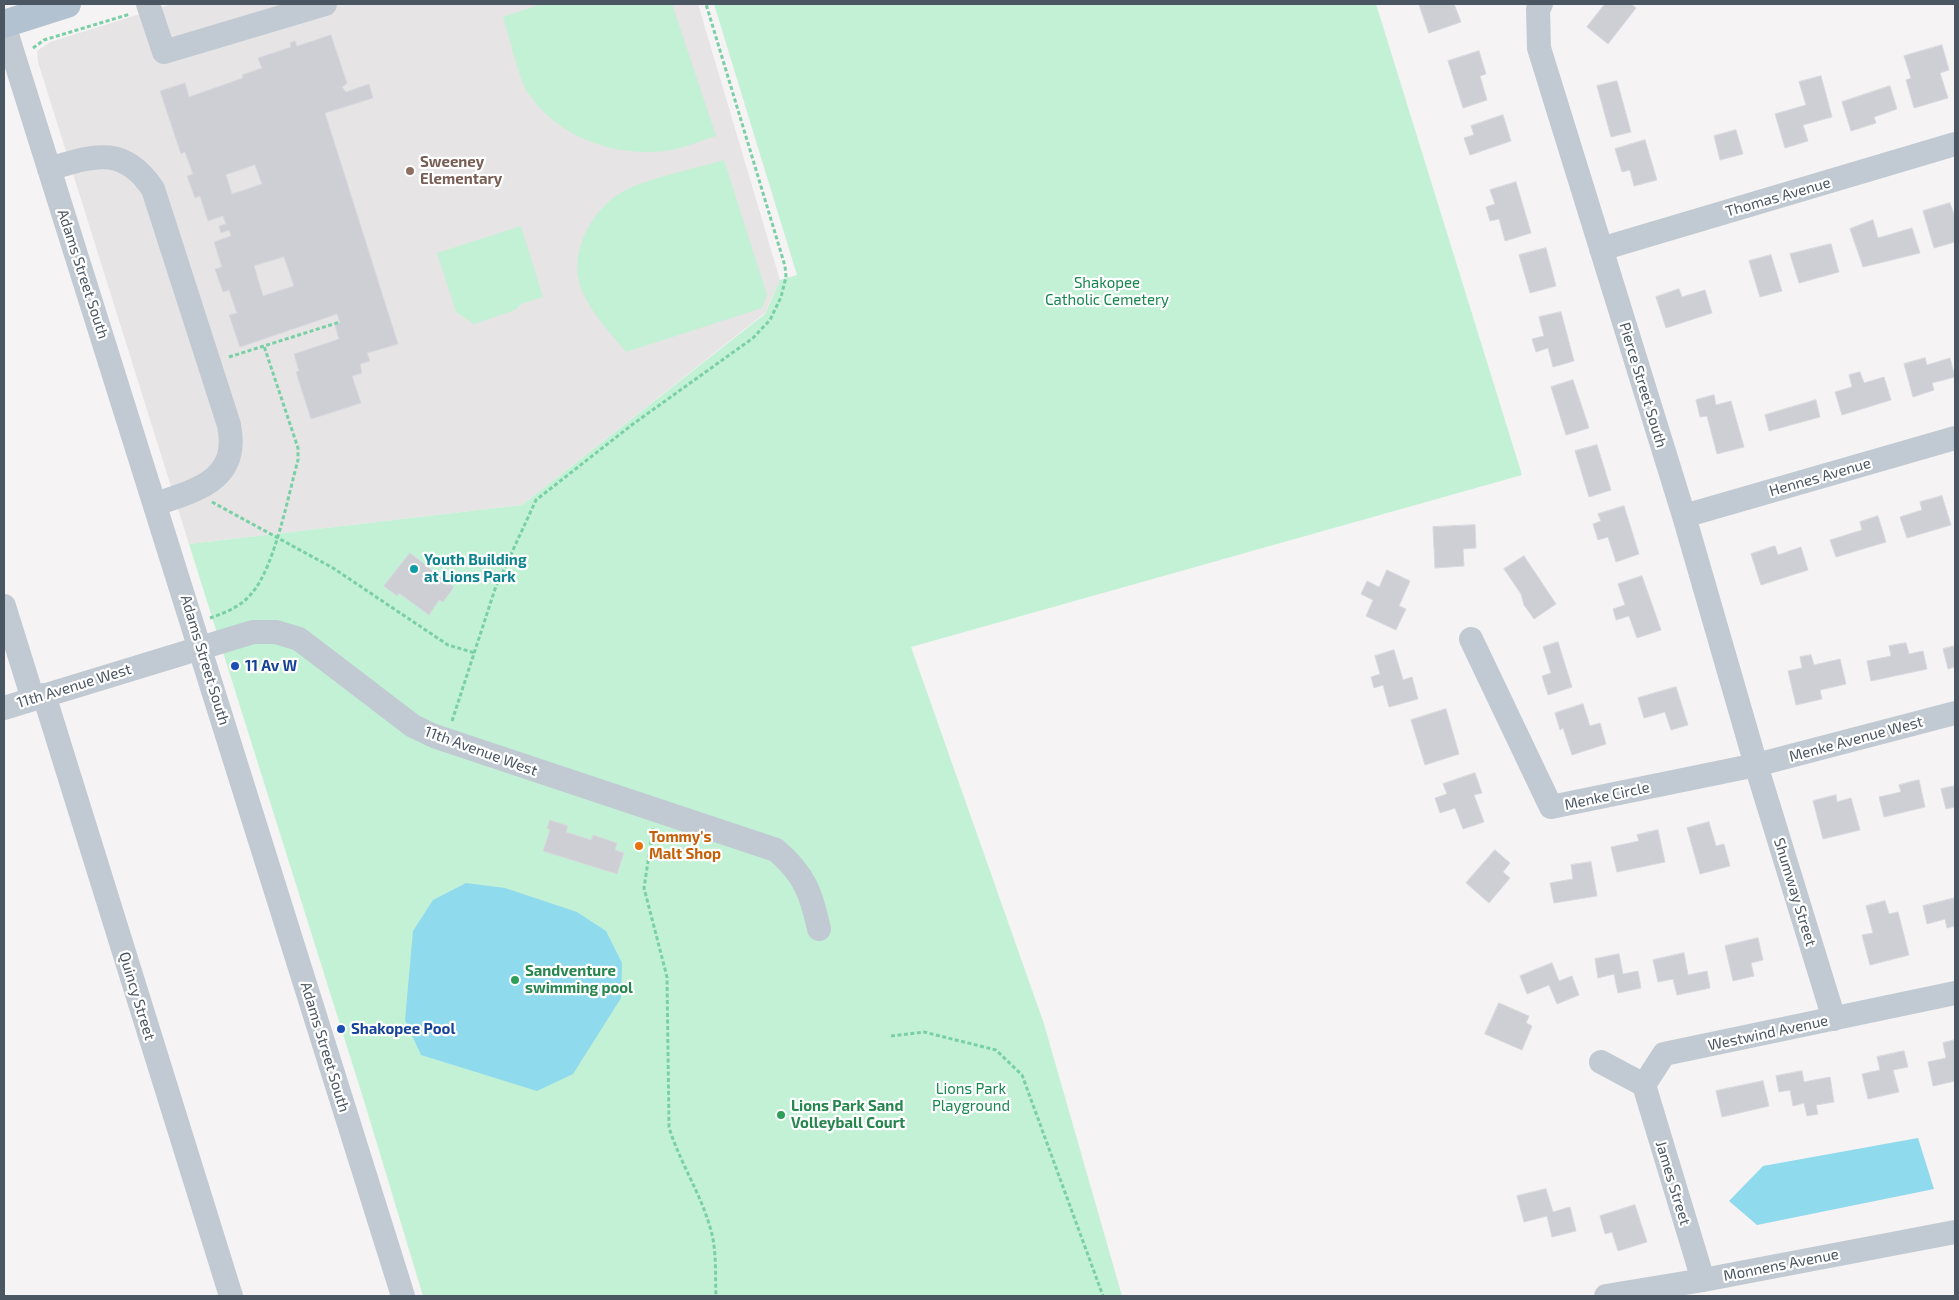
<!DOCTYPE html>
<html>
<head>
<meta charset="utf-8">
<style>
	body { margin:0 }
	#map { position:relative; width:1959px; height:1300px; overflow:hidden; background:#f5f3f3; font-family:"Exo 2",sans-serif }
	canvas { display:block }
	.frame { position:absolute; inset:0; border:5px solid #4a5661; pointer-events:none }
</style>
</head>
<body>
<div id="map">
<canvas width="1959" height="1300"></canvas>
<div class="frame"></div>
</div>
<script>
const ctx = document.querySelector('canvas').getContext('2d');
ctx.lineJoin = 'round';
function paint(path, color) { ctx.fillStyle = color; ctx.fill(path, 'evenodd'); }
function trace(path, color, width, dash) { ctx.strokeStyle = color; ctx.lineWidth = width; ctx.lineCap = dash ? 'butt' : 'round'; ctx.setLineDash(dash || []); ctx.stroke(path); }
function label(font, color, halo, rows, align = 'center') {
  ctx.font = font + ' "Exo 2",sans-serif'; ctx.lineWidth = 4.5; ctx.setLineDash([]); ctx.textBaseline = 'middle'; ctx.strokeStyle = halo; ctx.fillStyle = color; for (const [text, x, y, turn = 0] of rows) {
    ctx.save(); ctx.translate(x, y); ctx.rotate((+turn || 0) * Math.PI / 180); ctx.textAlign = isNaN(turn) ? turn : align; if (halo) ctx.strokeText(text, 0, 0); ctx.fillText(text, 0, 0); ctx.restore();
  }
}
paint(new Path2D(`
	M172 4H698L780 280 765 313 522 505 189 544 38 62 37 51 50 42Z`), '#e6e4e5');
paint(new Path2D(`
	M542 4H672L716 136C699 141 682 149 665 151 613 157 558 137 528 93 519 80 509 35 503 17Z
	M714 4H1376L1522 475 911 647 1044 1024 1122 1296H423L365 1104 189 544 522 505 765 314 780 280 797 275Z
	M724 160 767 295 762 308 626 352C612 335 595 317 585 297 563 256 593 203 632 187 661 175 694 169 724 160Z
	M521 226 543 297 521 304 515 310 474 324 456 312 437 253Z`), '#c3f1d5');
paint(new Path2D(`
	M466 883 505 888 577 912 606 931 622 963 621 998 573 1074 537 1091 421 1055 405 1020 413 931 433 900Z
	M1918 1138 1934 1189 1757 1225 1729 1201 1763 1166Z`), '#90daee');
const building = new Path2D(`
	M1419 4H1454L1461 22 1429 33Z
	M1605 4H1631L1636 8 1608 44 1587 27Z
	M331 35 347 83 342 87 346 92 369 84 373 98 325 113 398 344 367 353 370 361 360 364 362 373 352 376 361 403 311 419 296 372 299 371 294 354 339 339 335 325 340 323 337 314 240 347 229 315 237 313 229 290 223 292 215 269 222 267 214 242 231 236 229 230 221 233 219 226 226 224 223 216 208 221 200 196 195 198 187 176 193 174 185 152 181 154 160 91 185 83 189 97 243 78 242 75 262 68 258 58 291 47 290 43 295 41 297 46ZM255 165 262 184 232 194 226 175ZM284 257 294 286 263 296 254 266Z
	M1942 45 1949 70 1940 73 1948 98 1914 108 1906 80 1911 78 1904 56Z
	M1479 51 1486 74 1480 76 1487 100 1463 108 1448 61Z
	M1821 76 1832 117 1803 125 1808 141 1785 148 1775 114 1806 105 1799 82Z
	M1617 81 1631 132 1611 137 1597 86Z
	M1890 86 1897 109 1874 117 1876 123 1851 131 1842 102Z
	M1503 115 1511 141 1470 155 1464 138 1474 135 1471 126Z
	M1736 130 1743 154 1720 160 1714 136Z
	M1645 140 1657 180 1634 186 1630 170 1622 172 1615 149Z
	M1516 182 1531 233 1505 241 1499 219 1490 221 1486 207 1495 204 1490 190Z
	M1950 203 1955 217V242L1934 248 1923 211Z
	M1873 220 1878 238 1912 228 1920 253 1863 267 1850 229Z
	M1831 244 1839 272 1799 283 1790 254Z
	M1546 248 1556 286 1530 293 1519 255Z
	M1771 255 1782 291 1760 297 1749 261Z
	M1679 289 1682 297 1705 290 1712 313 1666 328 1656 297Z
	M1561 312 1574 361 1553 367 1548 348 1536 352 1532 339 1544 336 1539 317Z
	M1925 358 1927 365 1950 358 1955 377 1932 383 1934 390 1913 397 1904 364Z
	M1860 372 1864 383 1884 377 1891 400 1842 415 1835 392 1852 387 1849 375Z
	M1573 380 1589 428 1566 435 1551 387Z
	M1714 395 1716 405 1731 401 1744 447 1717 454 1707 416 1700 417 1696 400Z
	M1816 400 1820 417 1769 431 1765 415Z
	M1597 445 1611 490 1589 497 1575 451Z
	M1942 496 1951 525 1907 538 1900 517 1922 510 1920 502Z
	M1624 506 1639 554 1616 562 1608 537 1598 540 1593 524 1601 521 1598 514Z
	M1878 516 1886 542 1836 557 1830 540 1862 530 1860 522Z
	M1475 525 1476 548 1463 549 1464 566 1435 568 1433 527Z
	M1775 546 1778 555 1801 547 1808 570 1761 585 1751 554Z
	M410 553 454 587 443 602 439 600 429 615 399 593 397 596 384 586Z
	M1524 556 1556 604 1534 619 1524 605 1521 594 1504 569Z
	M1387 570 1410 581 1399 606 1406 609 1396 630 1366 616 1373 600 1361 594 1367 581 1379 587Z
	M1642 576 1661 630 1637 638 1629 616 1616 620 1613 609 1625 605 1618 584Z
	M1558 642 1572 687 1548 695 1542 676 1551 673 1543 647Z
	M1906 643 1909 654 1923 651 1927 669 1871 681 1867 661 1891 656 1889 646Z
	M1955 646V667L1948 669 1943 649Z
	M1394 650 1403 680 1412 677 1418 699 1389 707 1383 685 1374 688 1371 677 1380 674 1375 656Z
	M1811 655 1814 665 1840 659 1846 684 1820 690 1822 699 1796 705 1788 671 1802 668 1800 657Z
	M1676 687 1688 725 1671 730 1665 712 1644 718 1638 698Z
	M1583 704 1590 726 1600 723 1606 744 1572 755 1563 728 1560 730 1555 713Z
	M1446 709 1459 754 1425 765 1411 720Z
	M1475 773 1482 793 1474 795 1484 822 1463 829 1455 808 1440 813 1435 798 1447 794 1443 784Z
	M1919 780 1925 807 1884 817 1879 797 1901 792 1899 785Z
	M1955 786V807L1946 809 1941 789Z
	M1836 795 1837 802 1851 798 1860 830 1823 839 1813 801Z
	M550 820 568 826 566 832 591 840 593 835 617 843 615 850 624 853 617 874 543 851 550 830 547 828Z
	M1709 822 1716 846 1724 844 1730 866 1700 874 1687 828Z
	M1658 830 1665 862 1617 872 1611 847 1639 841 1637 835Z
	M1495 850 1510 863 1503 872 1510 878 1489 903 1466 883Z
	M1591 862 1597 896 1554 903 1550 883 1573 879 1571 865Z
	M1955 898V930L1954 926 1947 928 1945 919 1927 924 1923 906Z
	M1885 901 1889 914 1898 912 1909 955 1870 965 1862 935 1873 933 1866 906Z
	M1758 938 1763 960 1751 963 1754 976 1733 981 1725 946Z
	M1684 953 1688 975 1707 971 1710 988 1677 995 1673 979 1658 982 1653 960Z
	M1619 954 1623 974 1638 971 1641 988 1618 993 1614 974 1598 978 1595 959Z
	M1552 963 1559 981 1572 976 1579 995 1557 1004 1549 985 1527 994 1520 976Z
	M1499 1003 1529 1016 1526 1023 1532 1026 1522 1050 1485 1034Z
	M1955 1040V1081L1933 1086 1928 1062 1946 1058 1943 1043Z
	M1904 1051 1908 1067 1893 1070 1899 1092 1868 1099 1862 1074 1880 1070 1877 1057Z
	M1802 1071 1804 1082 1830 1077 1834 1102 1816 1105 1818 1114 1807 1116 1804 1103 1793 1106 1790 1090 1779 1092 1776 1076Z
	M1763 1081 1769 1106 1722 1117 1716 1091Z
	M1546 1189 1553 1212 1570 1207 1576 1231 1552 1237 1547 1216 1524 1222 1517 1196Z
	M1635 1205 1647 1242 1618 1251 1612 1232 1605 1234 1600 1216Z`);
paint(building, '#cdcfd5');
trace(building, '#d7d9de', 1);
trace(new Path2D(`
	M33 48 44 40 130 14
	M229 357 340 322
	M212 502 333 568 448 645 475 653
	M210 618C225 613 242 606 252 593 275 566 288 496 298 460V448L264 346
	M452 721 495 589 536 500 633 424 753 338 770 320 781 297 786 277 785 266 706 4
	M653 828 644 888 667 977 669 1127C679 1161 700 1192 710 1227 717 1249 715 1273 716 1296
	M891 1036 924 1032 996 1050 1022 1075 1103 1296`), '#7ad0a6', 3, [4, 2.5]);
trace(new Path2D(`
	M148 4 164 52 325 4
	M1541 4 1538 9 1539 48 1684 516 1756 765 1834 1019
	M4 25 403 1296
	M49 169C93 156 123 144 153 189L229 425C240 480 197 490 156 504
	M1601 249 1955 144
	M1684 516 1955 438
	M4 606 33 699
	M1471 639 1551 807 1756 765 1955 713
	M44 695 231 1296
	M4 708 253 632H276L299 639 413 726 434 736 776 850C805 875 811 893 819 929
	M1601 1062 1644 1085 1664 1054 1955 993
	M1644 1085 1703 1280
	M1606 1296 1703 1280 1955 1232`), '#c1cad2', 24);
trace(new Path2D(`
	M4 24 67 4`), '#b3c2d1', 28);
for (const [x, y, r, color] of [
	[410,171,5,"#8d6e63"],
	[414,569,5,"#0f9aa8"],
	[235,666,5,"#1a4fb4"],
	[639,846,5,"#e8710a"],
	[515,980,5,"#2e9e5b"],
	[341,1029,5,"#1a4fb4"],
	[781,1115,5,"#2e9e5b"]
]) { const dot = new Path2D(); dot.arc(x, y, r, 0, 2 * Math.PI); ctx.fillStyle = color; ctx.fill(dot); trace(dot, '#fff', 2); }
label('bold 15px', '#785e54', '#fff', [
	["Sweeney",420,162],
	["Elementary",420,179]
], 'left');
label('15px', '#4a5661', '#fff', [
	["Thomas Avenue",1778,197,-16],
	["Adams Street South",83,274,72],
	["Pierce Street South",1643,385,73],
	["Hennes Avenue",1820,477,-16],
	["Adams Street South",205,660,73],
	["11th Avenue West",74,686,-17],
	["Menke Avenue West",1856,739,-15],
	["11th Avenue West",481,751,20],
	["Menke Circle",1607,796,-12],
	["Shumway Street",1795,892,73],
	["Quincy Street",137,996,73],
	["Westwind Avenue",1768,1033,-12],
	["Adams Street South",325,1047,73],
	["James Street",1673,1183,73],
	["Monnens Avenue",1781,1265,-11]
]);
label('15px', '#17864f', '#fff', [
	["Shakopee",1107,283],
	["Catholic Cemetery",1107,300],
	["Lions Park",971,1089],
	["Playground",971,1106]
]);
label('bold 15px', '#0d838f', '#fff', [
	["Youth Building",424,560],
	["at Lions Park",424,577]
], 'left');
label('bold 15px', '#164399', '#fff', [
	["11 Av W",245,666],
	["Shakopee Pool",351,1029]
], 'left');
label('bold 15px', '#c56008', '#fff', [
	["Tommy's",649,837],
	["Malt Shop",649,854]
], 'left');
label('bold 15px', '#27864d', '#fff', [
	["Sandventure",525,971],
	["swimming pool",525,988],
	["Lions Park Sand",791,1106],
	["Volleyball Court",791,1123]
], 'left');
</script>
</body>
</html>
